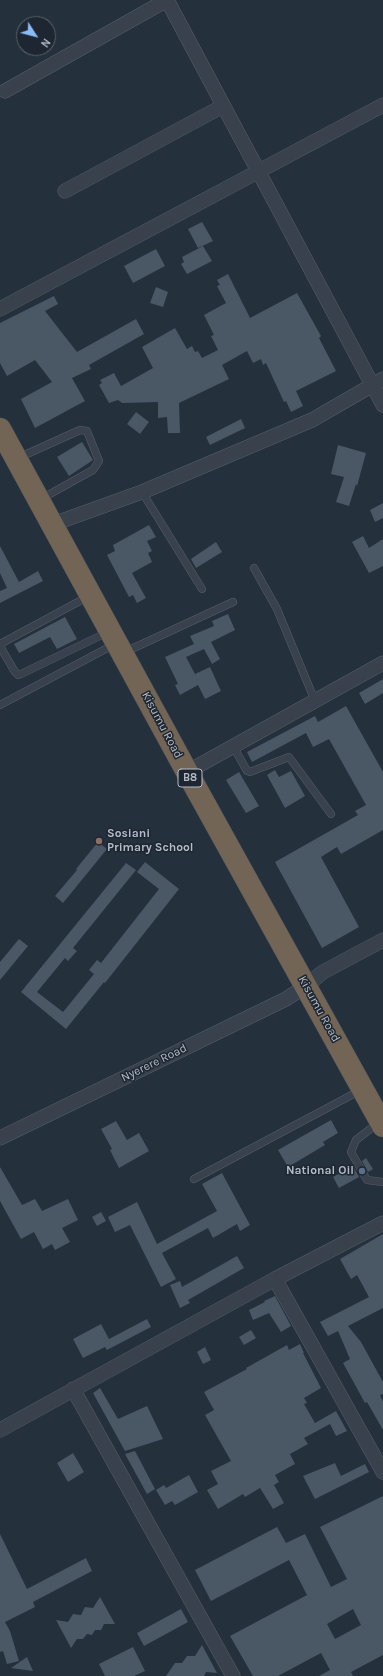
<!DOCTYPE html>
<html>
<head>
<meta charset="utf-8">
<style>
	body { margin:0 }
	#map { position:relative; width:383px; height:1676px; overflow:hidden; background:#24303c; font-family:Karla,sans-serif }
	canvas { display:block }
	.north { position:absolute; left:16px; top:16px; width:40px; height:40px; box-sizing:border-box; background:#1d2631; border:1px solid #59626d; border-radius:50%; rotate:126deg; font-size:11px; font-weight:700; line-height:16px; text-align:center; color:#b3bcc7 }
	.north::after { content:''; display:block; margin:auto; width:14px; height:18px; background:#8bbaf5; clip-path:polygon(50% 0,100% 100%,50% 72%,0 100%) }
</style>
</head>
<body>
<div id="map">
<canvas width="383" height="1676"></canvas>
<div class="north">N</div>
</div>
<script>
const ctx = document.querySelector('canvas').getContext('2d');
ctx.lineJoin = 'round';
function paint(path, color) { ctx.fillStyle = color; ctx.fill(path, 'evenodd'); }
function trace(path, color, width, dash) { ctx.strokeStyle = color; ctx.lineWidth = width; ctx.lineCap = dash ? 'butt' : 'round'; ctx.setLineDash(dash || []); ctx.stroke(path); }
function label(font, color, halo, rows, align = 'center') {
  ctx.font = font + ' Karla,sans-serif'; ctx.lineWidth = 3; ctx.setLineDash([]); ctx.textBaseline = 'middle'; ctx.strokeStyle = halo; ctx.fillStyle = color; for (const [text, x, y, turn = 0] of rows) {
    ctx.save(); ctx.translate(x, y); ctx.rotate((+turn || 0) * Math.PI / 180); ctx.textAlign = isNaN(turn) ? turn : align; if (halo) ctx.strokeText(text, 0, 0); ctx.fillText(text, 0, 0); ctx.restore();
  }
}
paint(new Path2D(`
	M202 222 213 241 198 248 188 229Z
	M203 246 212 261 187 274 181 264 184 262 182 257Z
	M156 249 165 266 133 283 124 266Z
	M228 274 250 318 297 293 321 336 319 338 336 371 296 391 303 406 291 412 286 401 284 402 266 363 263 365 261 359 253 363 247 351 222 365 229 379 179 403 180 433H168L167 417 158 418V402L122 403 118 400 109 403 99 385 102 383 100 380 114 373 121 386 153 368 142 347 175 328 187 349 192 346 195 352 198 351 202 358 218 350 211 336 214 335 204 315 226 303 217 286 220 285 217 280Z
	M156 287 168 292 163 307 150 303Z
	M54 296 58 304 45 311 77 352 136 319 144 334 89 365 91 369 72 378 85 401 35 428 21 399 52 382 35 360 7 376 0 363V323Z
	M136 412 149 422 140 434 127 424Z
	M241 419 245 428 210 445 206 437Z
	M82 442 93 460 69 476 57 457Z
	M338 445 366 453 357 486 356 484 349 506 336 502 344 477 331 474Z
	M383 503V518L375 522 370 510Z
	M149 525 156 537 147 541 152 551 148 553 152 562 132 573 146 598 137 603 133 595 129 597 107 555 115 551 113 545Z
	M363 536 369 548 383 539V566L369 573 352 542Z
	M216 542 222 552 196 568 191 559Z
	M0 546 19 582 38 571 43 581 0 603V591L7 588 0 573Z
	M228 614 235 630 211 642 220 659 212 664 204 649 186 657 195 674 210 667 221 691 205 699 198 685 180 695 175 685 178 684 165 657 194 644 190 636 214 626 212 621Z
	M65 617 77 639 57 649 50 637 19 653 14 644Z
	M383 679V693L365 704 359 693Z
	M346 706 383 772V830L341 854 337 847 321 857 359 927 322 948 275 862 358 815 355 811 366 805 329 739 313 747 306 733 252 762 247 752 315 716 318 722Z
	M275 770 279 777 291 771 305 796 285 808 267 775Z
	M239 772 259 806 246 813 226 780Z
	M98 842 107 849 63 903 55 896 77 870 76 869Z
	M145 862 179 889 105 983 104 982 66 1029 21 992 126 863 136 870 73 948 77 951 68 961 65 958 37 992 63 1012 94 974 89 970 97 960 101 963 159 889 137 872Z
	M19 939 28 946 0 980V962Z
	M331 1120 338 1133 323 1142 325 1145 288 1167 278 1150Z
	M116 1121 127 1140 139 1133 149 1151 119 1168 110 1150 112 1149 101 1129Z
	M366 1158 373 1169 368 1172 362 1161Z
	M353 1166 359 1177 339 1188 333 1177Z
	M0 1167 22 1205 35 1199 42 1211 68 1199 78 1220 62 1228 70 1242 55 1250 52 1244 43 1249 34 1232 21 1239 0 1201Z
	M222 1173 250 1225 240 1231 237 1224 213 1238 208 1228 162 1253 176 1279 161 1287 130 1225 115 1232 108 1217 137 1202 157 1244 217 1211 202 1184Z
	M101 1212 106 1221 97 1226 92 1217Z
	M383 1234V1308L348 1326 361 1342 383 1382V1394L380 1395 383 1402V1430L367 1402 365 1403 343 1363 350 1359 338 1331 328 1336 320 1322 369 1297 357 1275 351 1279 340 1259Z
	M237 1256 244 1268 188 1300 190 1303 180 1308 170 1285 180 1281 182 1287Z
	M275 1296 291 1326 281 1332 269 1313 253 1320 249 1310 265 1302 264 1301Z
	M147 1319 151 1327 107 1350 105 1347 83 1358 73 1339 101 1324 109 1339Z
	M251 1330 256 1338 244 1345 239 1337Z
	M300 1344 304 1353H303L321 1388 304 1398 307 1403 304 1404 315 1423 336 1411 347 1431 336 1436 330 1424 304 1438 308 1444 290 1454 295 1464 275 1475 279 1482 274 1485 284 1503 273 1509 260 1488 245 1497 243 1494 218 1509 207 1490 218 1484 211 1471 231 1461 205 1415 214 1410 204 1392 247 1369 246 1368 287 1345 289 1350Z
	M205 1347 211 1360 203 1364 197 1352Z
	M100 1388 118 1419 147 1406 163 1439 125 1451 93 1393Z
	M135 1451 155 1489 147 1494 125 1454Z
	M73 1453 84 1472 68 1482 57 1463Z
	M335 1463 341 1476 365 1464 369 1472 315 1499 303 1476Z
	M189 1475 198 1492 175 1505 172 1501 165 1505 156 1490 164 1485 166 1488Z
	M383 1496V1655L351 1672 353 1676H319L330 1670 321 1653 278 1676H253L230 1636 307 1595 289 1560 211 1601 195 1570 277 1527 286 1543 305 1534 331 1587 347 1579 320 1527ZM353 1609 361 1625 335 1639 327 1624Z
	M0 1534 27 1589 86 1558 92 1571 33 1602 35 1607 5 1622 10 1631 19 1661 7 1664 3 1651 0 1652Z
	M100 1597 115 1624H104L101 1630H95L92 1635 87 1634 83 1639H77L71 1648 56 1620 68 1622 73 1614 81 1615 85 1607 93 1608Z
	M181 1609 188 1622 144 1646 137 1633Z
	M202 1645 217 1673 206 1672 204 1676H166L175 1663H182L187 1656H195Z
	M133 1647 145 1671 134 1676H105L99 1664Z
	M27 1657 33 1671 11 1668Z`), '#4a5765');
const lane = new Path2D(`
	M18 458 80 430 87 431 99 461 93 470 41 499
	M142 492 202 589
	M254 568 277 609 315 701
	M89 596 2 643 1 648 15 672 18 675 21 674 108 632
	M125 652 233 602
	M0 705 115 644
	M233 746 247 771 250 772 289 757 331 814
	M378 1123 356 1140 351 1152 367 1180 383 1182
	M194 1179 361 1090`);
const street = new Path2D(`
	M167 0 383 405
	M5 91 167 0
	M65 191 223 106
	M0 309 383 105
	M53 524 142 492 312 420 383 379
	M187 772 383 663
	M0 1138 286 999 306 986 323 972 383 940
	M275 1279 383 1472
	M73 1389 233 1676
	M0 1430 275 1279 383 1223`);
const highway = new Path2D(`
	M0 429 187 772 383 1126`);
trace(lane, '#565f6a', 8);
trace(street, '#565f6a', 15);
trace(highway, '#434c57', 23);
trace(lane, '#38414c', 7);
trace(street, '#38414c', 14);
trace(highway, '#726555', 22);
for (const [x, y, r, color] of [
	[99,841,4,"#8d6e63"],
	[362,1171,4,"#5c6f8a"]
]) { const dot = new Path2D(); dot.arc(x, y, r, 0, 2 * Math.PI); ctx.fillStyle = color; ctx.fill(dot); trace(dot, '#1d2631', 1.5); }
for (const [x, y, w] of [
	[190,778,24]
]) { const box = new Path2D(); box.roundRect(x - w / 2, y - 9, w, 18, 3); ctx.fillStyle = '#1d2631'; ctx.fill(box); trace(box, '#b3bcc7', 1); }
label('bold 11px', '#b3bcc7', null, [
	["B8",190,778]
]);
label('12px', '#b3bcc7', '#1d2631', [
	["Kisumu Road",162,725,62],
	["Kisumu Road",319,1009,61],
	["Nyerere Road",154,1063,-26]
]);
label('bold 12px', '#b3bcc7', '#1d2631', [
	["Sosiani",107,834],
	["Primary School",107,848],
	["National Oil",354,1171,"right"]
], 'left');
</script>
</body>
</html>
